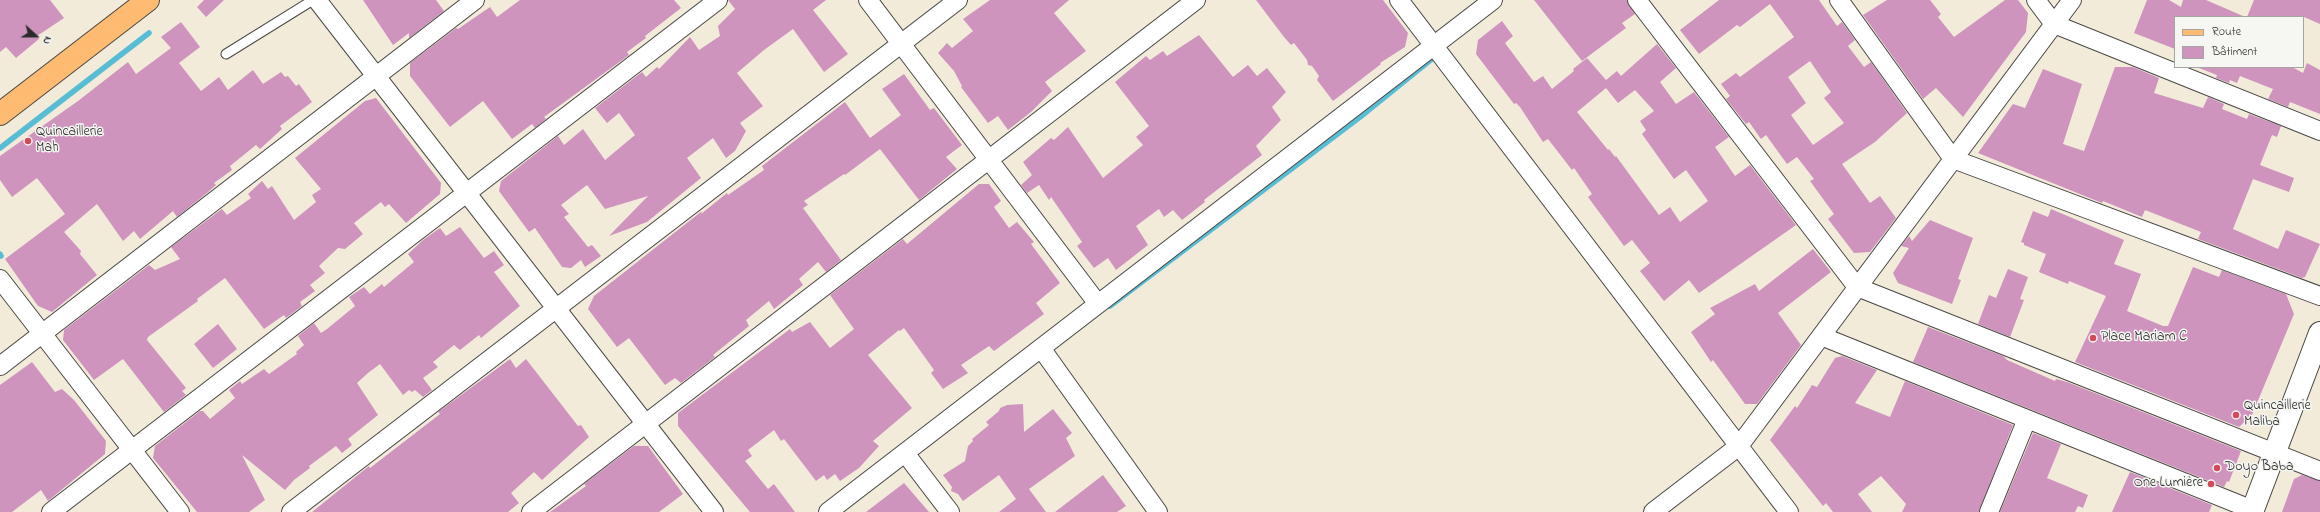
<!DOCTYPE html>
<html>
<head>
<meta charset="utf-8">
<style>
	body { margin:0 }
	#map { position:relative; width:2320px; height:512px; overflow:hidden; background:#f3ebda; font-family:"Indie Flower",sans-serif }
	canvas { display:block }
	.legend { position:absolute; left:2174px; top:16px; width:130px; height:52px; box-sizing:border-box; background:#f6f6f2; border:1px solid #a5a5a2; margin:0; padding:5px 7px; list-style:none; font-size:12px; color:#2b2b2b }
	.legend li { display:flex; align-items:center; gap:8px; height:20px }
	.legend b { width:20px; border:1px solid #a5a5a2 }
	.north { position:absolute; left:16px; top:16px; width:40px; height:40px; -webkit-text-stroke:3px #f6f6f2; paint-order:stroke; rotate:111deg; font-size:11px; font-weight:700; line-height:16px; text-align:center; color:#2b2b2b }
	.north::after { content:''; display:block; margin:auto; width:14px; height:18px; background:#2b2b2b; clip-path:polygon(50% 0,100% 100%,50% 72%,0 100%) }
</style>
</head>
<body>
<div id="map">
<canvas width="2320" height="512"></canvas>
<ul class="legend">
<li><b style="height:5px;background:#ffbb71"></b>Route</li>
<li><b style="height:11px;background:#ce94be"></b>Bâtiment</li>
</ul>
<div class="north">N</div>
</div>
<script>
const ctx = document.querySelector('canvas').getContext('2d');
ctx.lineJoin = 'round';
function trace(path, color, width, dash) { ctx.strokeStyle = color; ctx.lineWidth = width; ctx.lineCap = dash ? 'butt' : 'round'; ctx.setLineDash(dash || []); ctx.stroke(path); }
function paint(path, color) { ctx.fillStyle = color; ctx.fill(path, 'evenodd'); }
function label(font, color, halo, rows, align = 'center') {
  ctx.font = font + ' "Indie Flower",sans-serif'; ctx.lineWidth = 3; ctx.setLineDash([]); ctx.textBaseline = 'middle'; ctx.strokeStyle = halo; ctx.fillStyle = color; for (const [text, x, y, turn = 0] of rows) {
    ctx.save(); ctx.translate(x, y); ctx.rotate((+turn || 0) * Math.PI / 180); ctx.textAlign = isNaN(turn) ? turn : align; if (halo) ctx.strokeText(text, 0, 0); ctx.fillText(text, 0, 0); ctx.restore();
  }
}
trace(new Path2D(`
	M0 148 149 33
	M0 254 1 256
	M1110 306 1360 117 1433 58`), '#57bdd5', 5.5);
paint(new Path2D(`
	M0 0H50L64 18 37 36 39 39 16 58 6 47 0 52Z
	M204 0H224L206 17 197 7Z
	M363 0H436L444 11 409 38V33L393 45Z
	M520 0H674L681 8 645 36 646 38 627 52 629 55 544 117 546 119 535 128 532 124 512 139 483 101 450 127 410 76V63L456 28 458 29 490 7 497 17Z
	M728 0H826L813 10 848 54 824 72 793 29 764 50 737 73 763 106 740 123 746 131 735 151 726 158 713 138 687 158 701 178 647 222 609 236 648 196 605 209 587 185 561 205 569 214 564 217 588 247 592 245 601 256 585 267 581 260 571 268 562 267 535 228 529 232 499 191 501 181 558 136 564 145 583 129 605 160 635 135 619 113 607 123 595 108 642 72 646 77 657 67 659 69 690 37 699 50 720 36 718 26 735 9Z
	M990 0H1069L1054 13 1086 51 1045 82 1052 91 1031 112 1008 130 998 116 988 123 961 87 962 86 954 71 938 53 947 43 952 48 973 31 963 19Z
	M1256 0H1383L1408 33 1405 47 1380 63 1381 64 1333 101 1317 80 1319 76 1312 66 1308 65 1307 60 1294 43 1291 45 1284 37Z
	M1534 0H1627L1635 14 1622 23 1626 28 1582 61Z
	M1719 0H1819L1837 26 1842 22 1855 40 1848 46 1864 67 1871 62 1907 113 1875 142 1842 164 1870 203 1880 196 1896 218 1870 252 1854 253 1828 219 1834 214 1810 181 1814 179 1797 157 1787 164 1766 135 1761 139 1749 122 1746 124 1726 99 1730 96 1721 84 1736 73 1740 77 1794 37 1770 4 1740 27 1737 25 1699 54 1680 30ZM1810 61 1831 92 1824 98 1844 123 1813 145 1791 115 1806 103 1788 77Z
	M1887 0H1930L1941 14 1938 17 1954 37 2005 0H2018L2028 13 2026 32 1963 117 1936 88 1923 99 1863 15Z
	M2147 0H2169L2181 7 2183 0H2206L2243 16 2175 17V49L2134 33Z
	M2254 0H2320V24L2304 17H2247Z
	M1502 21 1513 36 1505 43 1534 82 1543 76 1552 89 1574 71 1573 69 1587 58 1606 80 1617 71 1621 76 1657 44 1676 68 1660 82 1676 104 1694 92 1729 137 1715 147 1735 176 1750 165 1796 225 1699 293 1689 280 1664 301 1640 271 1650 263 1632 240 1624 246 1588 197 1592 194 1574 168 1572 170 1548 139 1543 142 1520 107 1516 103 1514 104 1476 54 1478 40ZM1606 88 1618 103 1635 90 1654 111 1640 121 1646 130 1642 134 1674 179 1686 170 1708 201 1680 222 1670 207 1659 215 1616 156 1615 157 1609 149 1608 150 1577 112Z
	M181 22 200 47 179 63 201 91 219 77 228 90 253 70 263 84 281 72 285 77 288 76 296 86 299 84 312 102 280 126 282 129 260 149 256 145 230 166 232 170 214 183 216 185 207 193 177 217 173 211 140 239 134 231 123 241 97 204 64 232 81 251 80 254 97 275 52 312 38 306 5 259 65 214 37 178 12 197 0 180V156L78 101 128 62 136 74 171 48 161 37Z
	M1199 35 1233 77 1248 65 1257 76 1267 68 1286 92 1272 107 1281 120 1256 146 1262 155 1204 200 1205 202 1182 220 1173 210 1164 217 1159 209 1136 226 1148 245 1116 270 1108 258 1094 268 1077 246 1082 242 1051 197 1049 200 1039 185 1027 193 1021 185 1032 175 1023 162 1051 138 1054 140 1068 127 1103 178 1143 145 1136 137 1149 126 1115 82 1146 56 1150 60 1163 51 1167 56Z
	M2307 63 2320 70V114L2290 102 2288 107 2268 99 2273 89 2240 76 2237 83 2230 80 2229 83 2216 78 2217 75 2199 68 2292 67 2303 73Z
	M2115 67H2133L2159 78 2154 93 2203 108 2208 97 2224 104 2222 109 2247 119 2249 114 2281 126 2277 137 2272 135 2260 165 2294 178 2289 192 2253 179 2233 229 2278 249 2286 230 2320 244 2305 277 2302 278 2198 239 2201 232 2145 210 2142 217 2103 201 2102 203 1978 153 2013 104 2025 108 2043 69 2082 84 2063 144 2084 151Z
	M904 74 930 110 934 108 962 145 946 157 957 169 919 200 880 149 845 175 844 174 804 201 808 205 803 208 841 260 826 272 818 262 799 279 803 285 774 309 769 301 746 320 749 326 713 355 715 357 681 383 675 378 665 385 629 338 617 347 588 309 594 296 702 211 701 214 727 193 728 195 764 170 762 166 845 102 870 138 901 115 882 89Z
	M376 98 441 183 440 194 406 223 389 204 385 207 381 202 354 223 363 234 345 249 338 248 319 266 325 273 310 285 315 291 300 302 302 306 286 318 284 315 264 329 225 278 197 299 198 301 148 337 147 340 186 388 182 391 186 395 164 412 123 359 94 380 63 340 64 330 149 265 155 270 180 259 171 247 222 209 227 215 251 198 248 194 262 181 268 189 272 186 294 220 316 202 312 195 321 189 295 158 365 101Z
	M979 184H989L1001 201 994 207 1009 228 1017 222 1034 242 1031 244 1060 283 1036 303 1044 314 994 351 989 346 961 365 968 373 943 389 931 373 934 370 904 328 900 331 899 330 868 355 912 408 873 441 879 446 859 468 840 481 835 474 827 480 824 475 816 481 784 439 781 441 774 430 748 450 752 456 745 461 768 489 774 484 795 512H750L678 426V413L790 329 792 332 810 322 830 348 854 329 830 295 903 239 907 244Z
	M2051 209 2124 240 2114 264 2141 274 2127 311 2163 326H2168L2193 267 2219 277 2222 270 2286 294 2294 314 2252 415 2239 427 2075 362 2106 296 2069 281 2068 284 2039 272 2046 254 2024 245V243L2021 242 2033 211 2048 217Z
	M1930 220 1973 238 1958 279 1961 280 1952 304 1898 283 1893 273 1909 248 1901 246 1909 236 1912 241Z
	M460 227 484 258 494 251 504 265 494 272 520 306 481 338 479 335 460 350 454 345 433 362 438 367 423 378 432 390 423 397 415 390 412 392 409 390 403 395 380 364 368 373 357 383 378 415 348 439 352 445 342 453 336 446 309 466 310 468 294 480 285 490 242 455 265 500 249 512H197L153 458 155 446 200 411H203L210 419 235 398 229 390 240 381 242 384 264 369 269 374 297 354 296 352 304 345 298 336 314 323 321 333 327 329 355 306 349 297 364 287 370 294 382 284 384 287 414 262 408 254 423 240 440 228 446 236Z
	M1813 249 1831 272 1778 313 1801 345 1757 404H1745L1713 360 1711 362 1691 332 1715 314 1710 308 1755 284 1759 291Z
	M2008 269 2028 277 2020 299 2024 300 2010 337 1978 324 1989 295 1996 298Z
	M218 324 237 349 213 368 194 344Z
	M1928 327 2003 356 2007 360 2055 381 2056 379 2067 382 2241 451 2229 482 2227 481 2224 487 1913 362Z
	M1842 356 1877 370 1855 403 1890 417 1905 381 2013 425 1979 512H1902L1906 504 1881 476 1858 494 1872 512H1833L1826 503 1823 506 1770 440 1795 406 1797 408 1812 385 1817 387 1835 358Z
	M510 359 516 368 526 359 578 426 581 425 589 437 542 480 534 472 511 493 519 503 508 512H312L369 466 370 468 440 414 438 412Z
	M32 362 55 392 62 389 74 400 106 441 105 454 48 501 41 490 12 512H0V385Z
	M1023 404 1024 432 1053 409 1072 433 1066 438 1075 456 1029 489 1046 512H999L1016 499 999 475 963 501 958 494 951 491 952 487 943 475 965 461 968 446 973 441 972 439 989 425 986 422 999 411 1000 408 1007 405Z
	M2033 433 2061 444 2047 478 2088 495 2083 508 2078 506 2075 512H2000Z
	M634 446H648L683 494 659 512H550L586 486 584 484Z
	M2130 472 2212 505 2209 512H2112Z
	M1103 475 1126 506 1117 512H1055Z
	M2302 475 2320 481V512H2282L2294 479Z
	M904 483 929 512H866Z`), '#ce94be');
const service = new Path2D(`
	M226 54 313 0`);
const minor = new Path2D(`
	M317 0 714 512
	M868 0 1098 304
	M1399 0 1789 512
	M1637 0 1857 287 2320 471
	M1839 0 1953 159 2320 296
	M2036 0 2054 24 2320 131
	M0 279 180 512
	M1821 336 2253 510
	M1041 348 1158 512
	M0 366 475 0
	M905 453 950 512
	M51 512 718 0
	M291 512 958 0
	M531 512 1196 0
	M828 512 1493 0
	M1653 512 1739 446 2072 0
	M1989 512 2027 419`);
const tertiary = new Path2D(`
	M2252 512 2320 333`);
const primary = new Path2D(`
	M0 114 148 0`);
trace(service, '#494845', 11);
trace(minor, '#494845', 20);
trace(tertiary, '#494845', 24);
trace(primary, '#494845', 24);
trace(service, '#fff', 9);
trace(minor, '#fff', 18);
trace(tertiary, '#fff', 22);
trace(primary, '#ffbb71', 22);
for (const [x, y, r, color] of [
	[28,141,4,"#d1495b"],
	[2093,338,4,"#d1495b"],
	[2236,415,4,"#d1495b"],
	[2217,468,4,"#d1495b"],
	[2211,484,4,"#d1495b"]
]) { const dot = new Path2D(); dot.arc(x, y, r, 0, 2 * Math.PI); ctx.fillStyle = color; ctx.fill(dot); trace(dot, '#f6f6f2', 1.5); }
label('14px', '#2b2b2b', '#f6f6f2', [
	["Quincaillerie",36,133],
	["Mah",36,149],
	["Place Mariam C",2101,338],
	["Quincaillerie",2244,407],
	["Maliba",2244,423],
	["Doyo Baba",2225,468],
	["One Lumière",2203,484,"right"]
], 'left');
</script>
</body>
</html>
